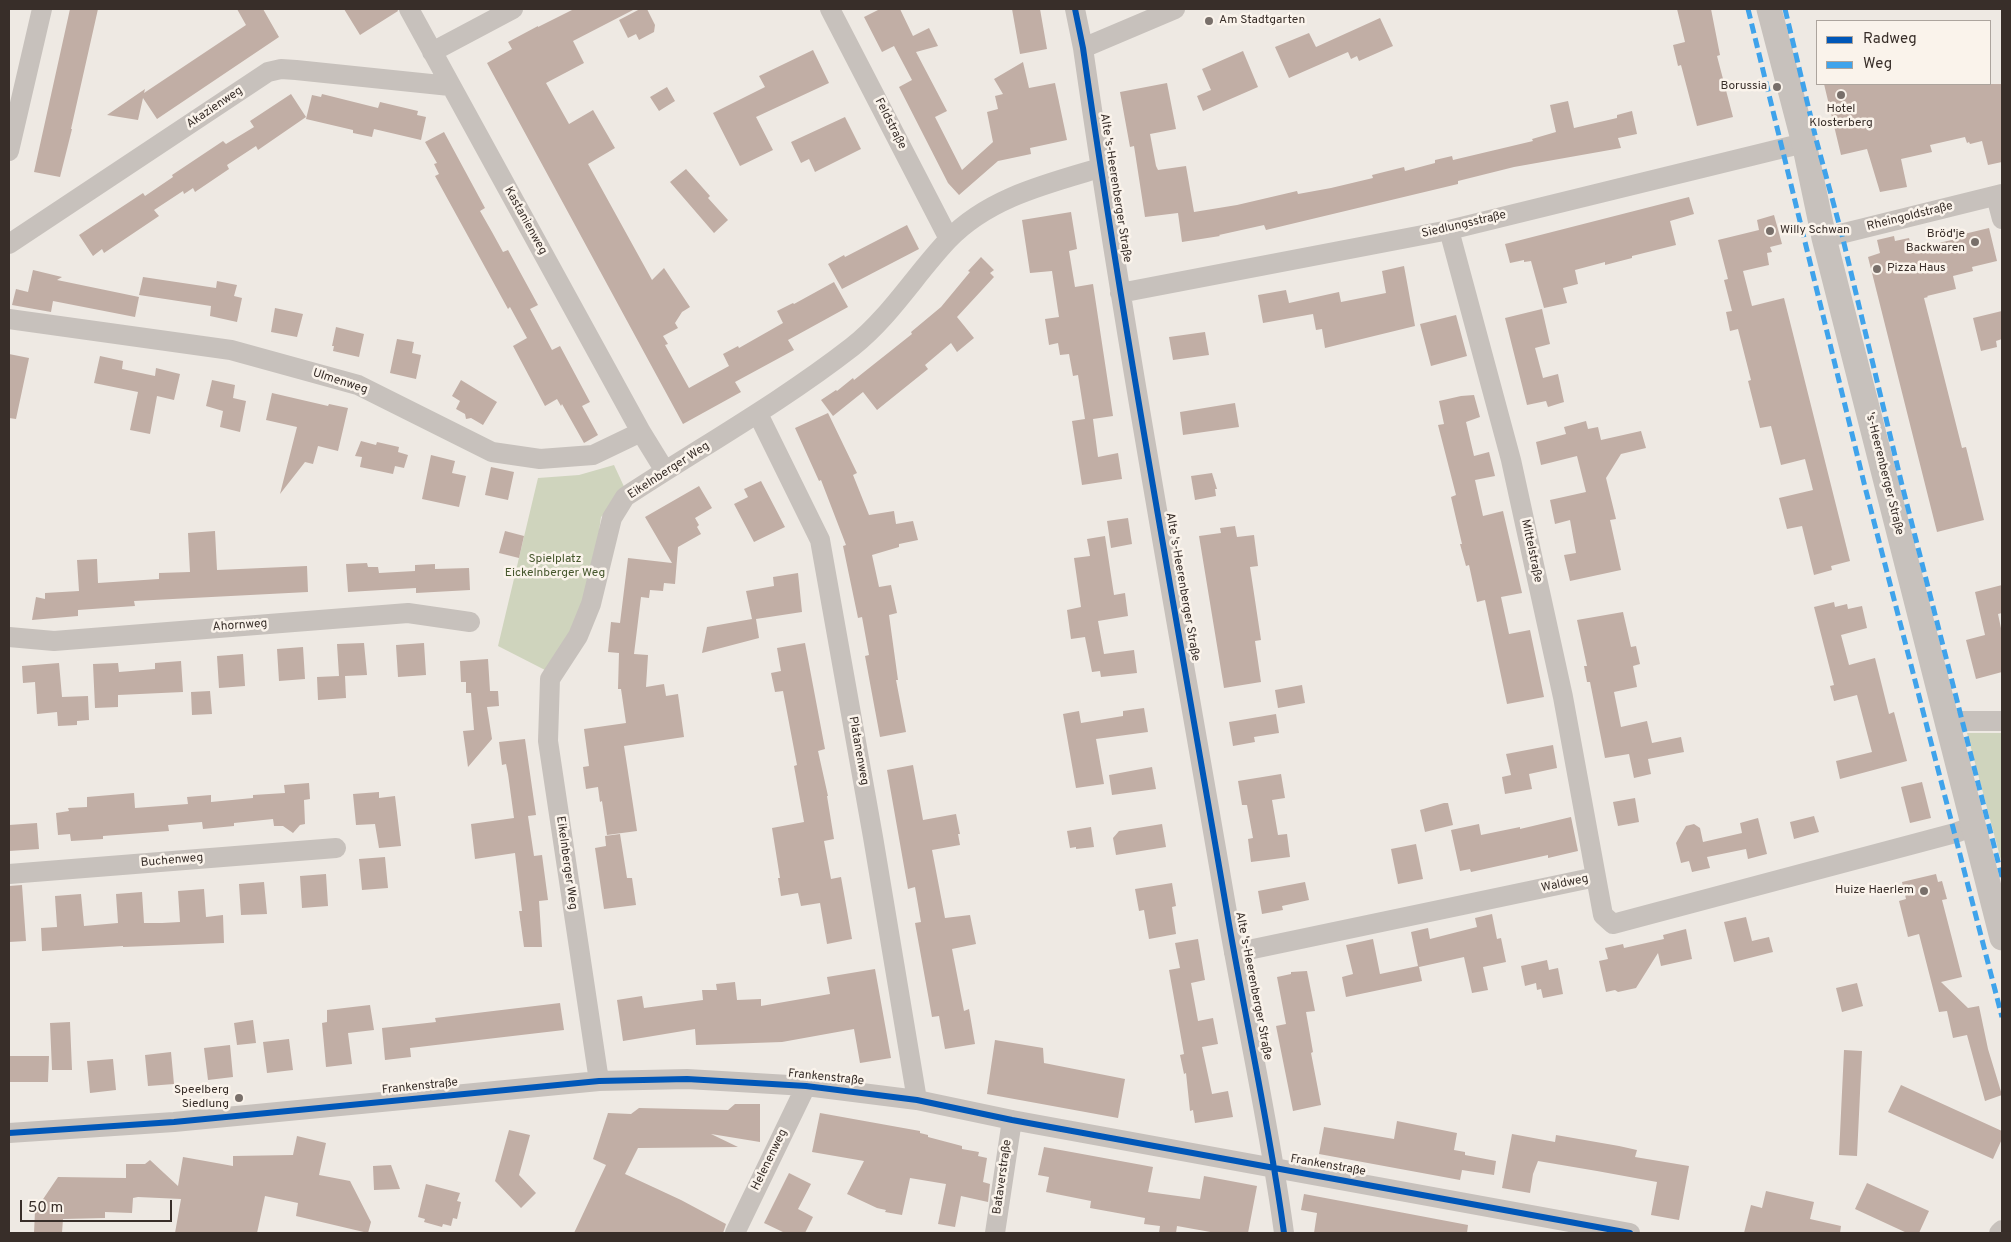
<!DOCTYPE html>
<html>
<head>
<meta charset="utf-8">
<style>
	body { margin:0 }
	#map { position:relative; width:2011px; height:1242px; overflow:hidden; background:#eee9e3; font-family:Overpass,sans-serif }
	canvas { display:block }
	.frame { position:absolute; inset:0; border:10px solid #382e29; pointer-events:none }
	.legend { position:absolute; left:1816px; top:20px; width:175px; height:65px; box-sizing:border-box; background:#faf3eb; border:1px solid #aca49d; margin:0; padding:6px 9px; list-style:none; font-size:15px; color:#382e29 }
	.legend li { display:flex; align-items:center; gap:10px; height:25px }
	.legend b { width:25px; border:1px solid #aca49d }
	.scale { position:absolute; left:20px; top:1200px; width:152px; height:22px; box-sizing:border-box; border:2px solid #382e29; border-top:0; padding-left:6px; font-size:15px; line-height:18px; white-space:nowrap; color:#382e29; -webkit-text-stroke:4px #faf3eb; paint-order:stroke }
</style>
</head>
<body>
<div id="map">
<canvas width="2011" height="1242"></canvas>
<div class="frame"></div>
<ul class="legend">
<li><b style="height:6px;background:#0057b8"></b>Radweg</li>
<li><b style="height:6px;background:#3fa3eb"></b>Weg</li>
</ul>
<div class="scale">50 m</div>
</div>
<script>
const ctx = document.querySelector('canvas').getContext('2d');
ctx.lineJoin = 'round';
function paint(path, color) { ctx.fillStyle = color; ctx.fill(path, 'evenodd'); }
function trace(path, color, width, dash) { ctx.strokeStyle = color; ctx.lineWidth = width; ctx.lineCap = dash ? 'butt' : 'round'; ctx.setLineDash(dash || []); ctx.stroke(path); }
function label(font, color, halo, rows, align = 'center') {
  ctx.font = font + ' Overpass,sans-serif'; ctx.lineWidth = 5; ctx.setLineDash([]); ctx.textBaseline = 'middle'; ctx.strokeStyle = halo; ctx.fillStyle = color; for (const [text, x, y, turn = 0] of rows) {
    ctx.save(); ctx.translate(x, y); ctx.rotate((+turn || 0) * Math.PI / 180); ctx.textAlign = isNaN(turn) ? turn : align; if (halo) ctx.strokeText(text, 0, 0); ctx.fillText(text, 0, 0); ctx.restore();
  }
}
paint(new Path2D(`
	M614 465 627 493 601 517 593 574 577 621 545 670 498 646 538 478 579 475Z
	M1967 733H2002V864Z`), '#cfd4bd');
paint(new Path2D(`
	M70 9H98L71 129H72L60 177 34 172Z
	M237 9H263L279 37 157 119 143 98 138 120 107 115 145 89 144 93 246 25Z
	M344 9H397L398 11 360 35Z
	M574 9H635L573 41 584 63 546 83 569 124 593 110 615 148 588 164 652 280 664 268 690 307 682 312 675 323 678 328 663 336 668 344 665 345 689 388 729 366 723 354 738 346 739 348 783 323 777 311 793 303 794 304 834 282 848 307 788 340 794 350 735 382 741 392 683 424 487 63 512 49 508 42 538 26V27Z
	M640 9H647L655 25 654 32 639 40 636 34 628 38 619 20Z
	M880 9H900L913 36 929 28 938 46 916 52 947 111 935 117 962 170 993 142 987 112 998 109 995 96 1003 94 994 79 1023 62 1029 88 1055 83 1067 140 1030 148 1031 154 998 161 959 195 948 183 899 87 912 80 894 46 882 52 864 17Z
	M1012 9H1040L1047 49 1020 54Z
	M1677 9H1711L1720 55 1717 56 1733 117 1697 126 1681 65 1678 66 1673 45 1685 42Z
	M1380 18 1393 46 1359 61 1357 56 1351 59 1348 52 1289 78 1275 47 1309 33 1316 47Z
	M813 50 829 83 756 117 773 150 740 166 713 113 765 87 759 76Z
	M1243 51 1258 87 1203 111 1197 96 1211 90 1202 69Z
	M1167 83 1176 129 1150 134 1156 166 1158 170 1186 166 1194 212 1237 205 1297 191 1298 194 1331 188 1373 178 1372 175 1404 167 1405 171 1435 163V160L1452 156 1453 160 1533 141 1532 139 1556 132 1550 105 1568 101 1574 128 1617 118V115L1632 111 1637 134 1618 138 1621 148 1514 167 1458 181V184L1266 230 1264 225 1219 235 1220 236 1182 242 1178 213 1145 217 1134 146 1130 147 1120 92Z
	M1824 84H2002V162L1988 165 1982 141 1970 144 1969 142 1967 143 1965 137 1930 145 1932 152 1901 159 1907 187 1880 192 1867 149 1841 155Z
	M667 87 675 101 659 111 650 97Z
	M291 94 306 117 258 150 256 146 227 165 229 169 195 192 193 188 184 194 183 191 154 210 159 216 104 253 102 249 93 256 79 235 143 193 145 196 173 177 172 175 223 141 226 144 254 127 250 121Z
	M322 94 378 108 380 102 418 111 417 115 426 117 421 140 374 129 372 137 353 133V130L306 119 312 95 321 97Z
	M845 117 861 149 815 172 809 159 801 163 791 142Z
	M444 132 485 208 480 211 492 232 503 252 508 250 538 305 530 309 552 350 560 346 590 402 582 406 598 435 584 443 562 404 561 406 557 399 545 406 513 346 527 338 510 307 508 309 435 176 439 174 434 164 437 163 425 142Z
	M686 169 710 196 708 198 728 220 714 233 670 182Z
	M1689 197 1694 214 1670 221 1676 245 1632 256V258L1605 265V262L1575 270 1578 284 1563 288 1567 303 1544 308 1531 261 1524 262V260L1510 263 1505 244Z
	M1071 212 1077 249 1069 251 1075 287 1093 284 1113 416 1093 419 1098 457 1118 453 1122 479 1082 485 1072 421 1085 419 1078 375 1073 376 1069 354 1060 355 1058 343 1049 345 1045 319 1059 317 1052 271 1030 273 1022 220Z
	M1774 215 1782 244 1770 247 1772 252 1767 253 1769 265 1743 271 1752 306 1784 298 1850 561 1831 566 1832 570 1814 575 1802 526 1787 529 1779 498 1813 490 1805 459 1781 465 1771 426 1760 428 1748 381 1751 380 1738 329 1730 331 1726 312 1732 311 1724 280 1728 279 1718 240 1759 230 1757 220Z
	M907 225 919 249 842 289 828 264 844 255 845 257Z
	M1989 228 1997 261 1972 267 1973 271 1953 276 1956 289 1927 296 1928 297 1924 298 1962 448 1966 447 1984 520 1937 532 1868 257 1880 253 1877 240 1894 236 1895 241 1909 238 1912 249 1965 237 1964 234Z
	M981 257 994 270 990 273 994 277 957 317 974 338 957 352 951 343 925 365 928 369 877 410 863 392 833 416 821 400 836 390 837 391 853 378 854 380 912 334 911 332 941 307 970 272 968 271Z
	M1404 266 1415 326 1325 348 1322 329 1316 330 1313 314 1263 323 1258 295 1286 290 1289 303 1339 292 1341 302 1386 293 1382 271Z
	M33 270 62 277 57 280 139 297 135 317 53 301 51 312 12 305 16 289 28 292Z
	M143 277 216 288 217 281 237 285 234 296 242 298 237 322 210 316 211 306 139 295Z
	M275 308 303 314 297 337 271 332Z
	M1542 309 1550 344 1535 348 1543 378 1558 374 1564 402 1548 407 1546 401 1527 405 1505 318Z
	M2002 311V339L1996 341 1997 347 1981 351 1973 318Z
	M1456 315 1467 356 1431 366 1420 324Z
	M336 327 364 334 359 357 333 351 334 346H332Z
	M1205 332 1209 355 1173 360 1169 337Z
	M397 339 414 342 412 353 421 355 416 379 390 373Z
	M9 354 29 358 16 419 9 418Z
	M100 356 123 361 122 369 155 376 156 368 180 374 174 400 157 396 150 434 130 430 138 392 94 383Z
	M212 380 235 385 233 398 246 401 240 432 220 427 223 411 206 406Z
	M461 380 497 402 483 425 471 418 466 419 465 414 456 409 460 401 452 396Z
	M272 393 328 406 329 404 348 408 338 451 318 446 313 464 305 462 280 494 297 427 266 420Z
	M1474 395 1480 417 1466 422 1474 456 1489 452 1495 476 1475 480 1483 516 1503 511 1522 593 1501 597 1509 634 1530 630 1544 697 1507 704 1485 600 1477 602 1469 565 1466 566 1460 544H1462L1451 497 1456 495 1438 425 1444 424 1439 401 1461 396Z
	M1235 403 1239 427 1183 435 1180 412Z
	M828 413 857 473 853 475 869 515 894 511 896 524 913 521 918 540 899 544V547L872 555 879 587 891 585 897 613 889 615 898 680H896L906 732 880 737 865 656 869 655 862 617 858 618 843 546 846 545 821 480 819 481 795 428Z
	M1586 421 1588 429 1598 427 1601 440 1641 431 1646 448 1621 454 1606 478 1616 519 1610 520 1621 570 1570 581 1564 555 1576 553 1570 520 1555 524 1550 500 1586 492 1577 456 1541 465 1536 442 1566 434 1564 427Z
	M361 441 376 445 377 442 399 447 398 452 408 455 404 468 395 466 393 474 360 467 362 457 355 456Z
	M431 455 455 461 452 473 466 476 459 507 422 499Z
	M491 467 514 472 508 500 485 495Z
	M1212 473 1217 489H1215L1216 496 1195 500 1191 476Z
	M761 481 785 527 754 542 734 504 748 497 744 489Z
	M699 486 712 508 695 518 699 525 697 527 701 534 678 547 675 584 664 583 663 591 650 590 649 598 641 597 634 654 648 655 646 687 664 684 666 696 678 694 684 737 624 746 637 831 607 835 602 801 600 802 598 787 586 789 583 767 589 766 584 729 626 723 621 689H618L619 653 608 652 611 622 620 623 628 558 672 563 645 517Z
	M1128 518 1132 544 1111 548 1107 521Z
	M1235 526 1237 537 1254 535 1258 566 1250 567 1261 640 1255 641 1261 682 1224 688 1199 536 1221 533 1220 528Z
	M215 531 217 570 307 566 308 592 134 601 135 606 78 610V616L32 620 36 597 45 599V593L79 591 77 560 97 559 98 583 159 579V573L190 572 188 533Z
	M505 531 524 536 519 558 499 553Z
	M1105 536 1114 595 1125 593 1128 616 1098 621 1104 654 1134 650 1137 673 1101 677 1100 671 1092 672 1085 637 1071 639 1067 610 1081 607 1074 558 1090 556 1087 539Z
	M367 563 368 567H378L379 573 415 571V565L435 564V569L469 568 470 590 416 593V588L348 592 346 564Z
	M798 573 802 612 756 619 759 638 702 653 707 627 752 619 746 591 774 586 773 577Z
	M2002 585V613L1998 614 2002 633V672L1976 679 1966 640 1985 635 1975 592Z
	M1834 602 1835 607 1847 604 1848 609 1862 606 1867 628 1841 635 1849 665 1875 658 1889 714 1894 712 1907 761 1840 779 1836 761 1872 752 1857 695 1834 701 1830 686 1834 685 1814 607Z
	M1623 612 1631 647 1636 646 1640 664 1633 666 1637 687 1614 692 1621 727 1647 721 1652 743 1681 737 1684 752 1648 759 1651 774 1634 778 1629 754 1605 758 1590 682H1587L1584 666H1587L1577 620Z
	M364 643 367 675 345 676 346 698 318 700 317 677 339 676 337 644Z
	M424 643 426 675 398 677 396 645Z
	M805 643 825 749 818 751 828 796H827L834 839 824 841 831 879 841 877 852 939 827 944 820 903 801 906 798 893 781 896 778 878H780L772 828 804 822 794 766 797 765 783 691 775 692 771 673 781 671 777 648Z
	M303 647 305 679 279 681 277 649Z
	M243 654 245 686 219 688 217 656Z
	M488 659 490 691H498L499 706 487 707 492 739 468 767 463 731 474 730 471 693H466V682H461L460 661Z
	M181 661 183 692 118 695V707L95 708 93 664 118 663 119 672 155 669V663Z
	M59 663 62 697 88 696 89 720 77 721V725L58 726 57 712 37 714 35 682 23 683 22 666Z
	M1302 685 1305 703 1278 708 1275 690Z
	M210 691 212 714 192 715 191 692Z
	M1144 708 1148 732 1096 739 1104 784 1076 788 1063 714 1079 711 1081 723 1123 716V711Z
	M1276 714 1279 733 1254 737 1255 742 1233 746 1229 722Z
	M525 739 536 815 528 816 534 856 542 855 548 900 539 901 542 947H524L519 911H522L515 853 475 859 471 824 514 818 508 774 506 764 502 765 499 742Z
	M1553 745 1557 768 1529 774 1532 789 1505 794 1502 777 1511 775 1506 754Z
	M913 765 923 820 956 814 960 834H958L960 845 932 850 945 918 970 915 976 944 952 949 964 1011 969 1009 975 1044 945 1049 939 1016 932 1017 915 923 921 922 915 887 908 889 887 770Z
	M1152 767 1156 789 1112 795 1109 775Z
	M1281 774 1285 798 1272 800 1278 835 1287 834 1290 857 1251 862 1248 839 1253 838 1247 805H1242L1238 781Z
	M1922 782 1931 818 1910 823 1901 787Z
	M309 783 310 799 304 800 305 824 300 825 293 833 283 826H274L273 819 234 823V826L203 829 202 822 168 825 169 831 103 836V839L71 841 70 834 58 835 56 813 69 811 68 808 87 807V797L134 793 135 808 188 804 187 797 211 795V802L253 798V795L285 793 284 785Z
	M379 792V798L395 796 401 846 379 848 375 824 356 825 353 794Z
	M1635 798 1639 822 1618 826 1613 802Z
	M1444 803H1448L1453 825 1425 832 1420 810Z
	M1814 816 1819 832 1794 839 1790 822Z
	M1571 817 1578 851 1548 858V855L1471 872 1470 869 1460 871 1451 830 1479 824 1481 835 1520 827V829Z
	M1758 818 1767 854 1748 859 1746 849 1707 857 1710 868 1692 872 1689 861 1681 863 1676 843 1686 826 1694 824 1700 828 1703 842 1742 833 1740 823Z
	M37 823 39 849 9 851V825Z
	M1162 824 1166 847 1116 855 1113 838 1119 831Z
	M1091 827 1094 847 1076 849V847L1070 848 1067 831Z
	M620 834 627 878H632L636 905 604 909 595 848 606 846 605 836Z
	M1416 844 1423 879 1398 884 1391 849Z
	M385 857 388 888 362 890 359 859Z
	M326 874 328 906 302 908 300 876Z
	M1936 874 1938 882 1942 881 1947 899 1942 900 1962 977 1941 982 1968 1008 1979 1006 1988 1049 2002 1095 1985 1101 1967 1035 1953 1038 1947 1011 1939 1012 1919 934 1908 937 1899 901 1906 899 1902 882Z
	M264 882 267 914 241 915 239 884Z
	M1305 882 1309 900 1282 906 1283 910 1262 914 1258 891Z
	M1172 883 1176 906 1172 907 1176 934 1149 939 1144 910 1139 911 1135 889Z
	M22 885 26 941 9 942V886Z
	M204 889 206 917 223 915 224 943 123 947V946L42 951 41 928 57 927 55 896 81 894 84 926 118 923 116 894 142 892 144 923H162L180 922 178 891Z
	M1492 914 1497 939 1501 938 1506 962 1483 967 1488 990 1472 993 1464 957 1419 967 1422 981 1346 997 1342 977 1353 974 1346 945 1373 939 1380 974 1418 966 1411 932 1428 928 1430 939 1477 927 1475 918Z
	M1746 917 1752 941 1769 937 1773 952 1734 962 1724 922Z
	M1686 929 1692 959 1661 966 1658 953 1636 988 1618 992 1615 990 1606 992 1599 961 1608 959 1605 948 1623 944 1624 948 1664 939 1663 935Z
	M1198 939 1205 980 1191 983 1198 1021 1213 1018 1218 1044 1202 1047 1212 1094 1228 1091 1233 1117 1195 1123 1193 1110 1190 1111 1186 1073 1184 1074 1180 1055 1184 1054 1169 970 1180 968 1175 943Z
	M1547 960 1549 970 1558 968 1563 994 1543 998 1541 989 1537 990 1536 983 1525 986 1521 966Z
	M875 969 891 1058 860 1063 854 1029 782 1042 696 1045 695 1029 623 1041 617 1000 642 996 644 1008 703 1000 702 990H717L716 984 735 982 737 1000 761 999V1006L830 994 827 977Z
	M1307 971 1315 1011 1306 1012 1313 1052 1311 1053 1321 1105 1293 1111 1276 1026 1286 1024 1277 977 1291 974V972Z
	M1857 983 1863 1006 1842 1012 1836 988Z
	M560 1003 564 1030 410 1048 411 1057 385 1060 382 1028 436 1022 435 1018Z
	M370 1005 374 1030 348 1033 352 1064 326 1067 322 1023 327 1022V1010Z
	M253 1020 256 1043 237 1045 234 1023Z
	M70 1022 72 1070H52L50 1023Z
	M289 1039 293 1070 267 1073 263 1042Z
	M995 1040 1043 1048 1044 1063 1125 1079 1118 1118 987 1094Z
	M230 1045 233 1077 208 1080 204 1048Z
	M1844 1050 1862 1051 1857 1156 1839 1155Z
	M171 1052 174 1084 148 1086 145 1055Z
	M9 1056H49L48 1082H9Z
	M113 1059 116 1090 90 1093 87 1061Z
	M1901 1085 2002 1131V1139L1993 1159 1888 1112Z
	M735 1104H760V1142L711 1134 738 1147 638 1148 625 1174 681 1200 726 1224 723 1233H574L606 1165 593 1159 608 1113 631 1114 639 1108 728 1110Z
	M820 1113 920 1131V1133L928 1135V1137L962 1146V1149L979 1152 978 1156 987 1158 983 1182 990 1184 988 1202 961 1196 955 1227 938 1224 946 1184 910 1178 902 1215 885 1212 886 1210 877 1208 847 1194 864 1161 812 1152Z
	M1397 1121 1457 1133 1454 1150 1465 1152V1155L1496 1161 1494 1175 1462 1170 1460 1180 1319 1154 1324 1127 1394 1139Z
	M509 1130 530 1135 519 1175 536 1193 521 1208 495 1181Z
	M1512 1134 1555 1142 1556 1135 1619 1146 1637 1150 1635 1157 1689 1166 1679 1220 1651 1215 1657 1182 1597 1171 1538 1161 1533 1174 1530 1193 1502 1188Z
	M297 1136 326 1143 319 1175 350 1181 371 1222 368 1233 296 1216 298 1203 265 1196 257 1233H175L181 1199 138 1197 133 1198 132 1213 105 1212V1218L63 1219 62 1233H34L35 1211 58 1177 126 1178V1164H145L150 1160 178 1186 183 1157 233 1166V1156L293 1155Z
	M1044 1147 1153 1167 1148 1192 1200 1199 1204 1176 1257 1186 1248 1233H1216L1177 1226 1176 1233H1159L1160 1226 1144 1224 1145 1218 1090 1208 1091 1201 1046 1192 1049 1177 1038 1175Z
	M391 1165 400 1189 374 1190 373 1166Z
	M789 1173 811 1184 798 1209 813 1217 805 1233H785L764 1223Z
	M1867 1183 1929 1211 1919 1233H1907L1855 1209Z
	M426 1184 460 1193 457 1201 461 1202 457 1219 453 1218 451 1226 443 1224 442 1227 424 1222 425 1219 418 1217Z
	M1766 1191 1814 1202 1810 1219 1841 1226 1840 1233H1744L1751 1205 1762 1208Z
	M1304 1194 1468 1225 1467 1233H1314L1317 1213 1301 1210Z`), '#c1aea5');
trace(new Path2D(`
	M409 9 641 432 665 471
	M830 9 949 239
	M1075 9 1083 48C1125 341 1179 632 1229 924 1247 1027 1270 1129 1284 1233
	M1083 48 1175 9
	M432 52 513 9
	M9 151 42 9
	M1996 196 2002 219
	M1449 230 1511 460 1563 697 1596 877
	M1824 238 2002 194
	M9 244 268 72 281 69 296 70 450 86
	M1120 293 1449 230 1804 143
	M9 319 231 350 358 385 492 452 540 459 593 455 641 432
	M758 414 820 540 873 837 917 1100
	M9 637 54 641 408 613 470 622
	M1947 724 1963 721H2002
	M9 874 336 848
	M1234 953 1596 877 1603 915 1613 924 1955 833 1974 826
	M599 1081 548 741 550 679 578 636 591 604 612 518 625 497C701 447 780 403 852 347 890 317 915 275 948 240 988 198 1046 184 1100 168
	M9 1133 174 1122 599 1081 687 1079 806 1086 917 1100 1012 1120 1630 1233
	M735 1233 806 1086
	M995 1233 1012 1120
	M1999 1233 2002 1230`), '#c7c1bc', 20);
trace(new Path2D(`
	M1769 9 1804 143 1824 238 2002 938`), '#c7c1bc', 25);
trace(new Path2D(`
	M1748 9 1865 487 2002 1017
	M1785 9 1816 139 1842 235 1902 485 2002 877`), '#3fa3eb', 5, [10, 5]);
trace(new Path2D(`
	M1075 9 1083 48C1125 341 1179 632 1229 924 1247 1027 1270 1129 1284 1233
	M9 1133 174 1122 599 1081 687 1079 806 1086 917 1100 1012 1120 1630 1233`), '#0057b8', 6);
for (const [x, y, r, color] of [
	[1209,21,5,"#786f6a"],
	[1777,87,5,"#786f6a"],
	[1841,95,5,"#786f6a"],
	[1770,231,5,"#786f6a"],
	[1975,242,5,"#786f6a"],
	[1877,269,5,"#786f6a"],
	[1924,891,5,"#786f6a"],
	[239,1098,5,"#786f6a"]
]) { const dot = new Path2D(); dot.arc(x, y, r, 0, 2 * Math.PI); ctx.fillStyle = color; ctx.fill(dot); trace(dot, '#faf3eb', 2); }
label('12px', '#382e29', '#faf3eb', [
	["Am Stadtgarten",1219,21,"left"],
	["Borussia",1767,87],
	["Hotel",1841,110,"center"],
	["Klosterberg",1841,124,"center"],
	["Willy Schwan",1780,231,"left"],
	["Bröd'je",1965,235],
	["Backwaren",1965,249],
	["Pizza Haus",1887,269,"left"],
	["Huize Haerlem",1914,891],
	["Speelberg",229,1091],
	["Siedlung",229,1105]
], 'right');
label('12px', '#382e29', '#faf3eb', [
	["Akazienweg",215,108,-34],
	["Feldstraße",890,124,63],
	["Alte 's-Heerenberger Straße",1115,188,81],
	["Rheingoldstraße",1910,217,-14],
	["Kastanienweg",525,221,61],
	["Siedlungsstraße",1464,225,-13],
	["Ulmenweg",340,382,18],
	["Eikelnberger Weg",669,471,-33],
	["'s-Heerenberger Straße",1884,474,76],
	["Mittelstraße",1531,551,78],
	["Alte 's-Heerenberger Straße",1182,587,80],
	["Ahornweg",240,626,-4],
	["Platanenweg",858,751,80],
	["Buchenweg",172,861,-5],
	["Eikelnberger Weg",566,863,82],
	["Waldweg",1565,884,-12],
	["Alte 's-Heerenberger Straße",1253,986,79],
	["Frankenstraße",826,1078,6],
	["Frankenstraße",420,1087,-6],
	["Helenenweg",770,1160,-64],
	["Frankenstraße",1328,1166,10],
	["Bataverstraße",1003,1177,-82]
]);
label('12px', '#46572d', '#faf3eb', [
	["Spielplatz",555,560],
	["Eickelnberger Weg",555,574]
]);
</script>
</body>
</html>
